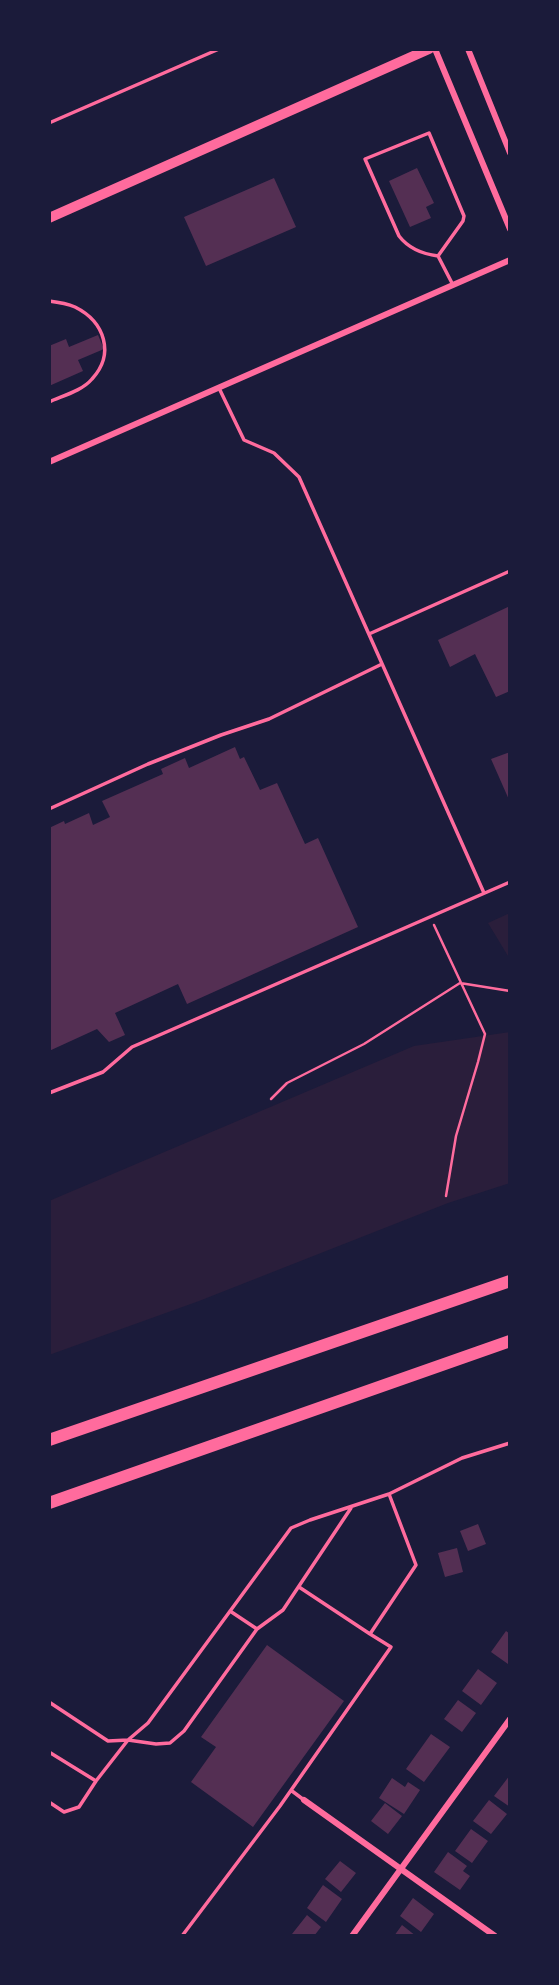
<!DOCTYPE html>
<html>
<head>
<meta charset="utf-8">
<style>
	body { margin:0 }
	#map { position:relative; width:559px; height:1985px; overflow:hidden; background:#1b1b3a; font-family:Rubik,sans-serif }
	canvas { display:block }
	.frame { position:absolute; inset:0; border:51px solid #1b1b3a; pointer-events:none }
</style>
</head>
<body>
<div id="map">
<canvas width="559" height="1985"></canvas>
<div class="frame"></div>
</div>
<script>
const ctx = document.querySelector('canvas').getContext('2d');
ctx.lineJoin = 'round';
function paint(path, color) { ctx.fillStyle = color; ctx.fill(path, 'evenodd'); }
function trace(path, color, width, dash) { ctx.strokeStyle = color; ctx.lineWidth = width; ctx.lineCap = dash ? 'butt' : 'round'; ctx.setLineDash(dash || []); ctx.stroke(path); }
paint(new Path2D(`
	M510 913V955L508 956 488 923Z
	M510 1032V1183L448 1203 199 1301 49 1355V1201L414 1046Z`), '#2a1e3b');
paint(new Path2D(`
	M417 168 434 203 426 207 431 218 410 227 389 181Z
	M274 178 296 227 206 266 184 217Z
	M98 335 104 349 78 360 83 371 49 386V346L66 339 69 347Z
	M510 606V691L496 697 475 654 450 667 438 640Z
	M235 747 240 759 244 757 260 790 277 783 305 844 318 838 358 927 187 1004 178 984 115 1013 125 1035 109 1042 97 1029 49 1051V828L64 821 65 824 89 813 93 825 110 817 102 801 163 774 161 769 185 758 189 768Z
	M510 752V802L491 759Z
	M478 1524 486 1544 468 1551 460 1531Z
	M457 1548 463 1572 445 1577 438 1553Z
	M506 1631 510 1634V1662L508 1664 491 1652Z
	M267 1645 344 1701 253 1827 191 1782 216 1747 201 1737Z
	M478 1669 497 1683 481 1705 462 1691Z
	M458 1700 476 1713 462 1732 444 1719Z
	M431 1734 450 1747 424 1782 406 1769Z
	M510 1775V1807L494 1796Z
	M392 1778 405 1787 408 1782 420 1790 404 1814 379 1798Z
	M489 1800 507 1814 491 1834 473 1821Z
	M385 1803 402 1816 388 1834 371 1821Z
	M471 1829 488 1841 472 1863 455 1851Z
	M448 1852 467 1866 463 1871 470 1876 460 1890 434 1872Z
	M340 1861 356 1873 341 1892 325 1879Z
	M323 1885 342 1899 326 1922 307 1908Z
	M413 1898 434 1914 421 1932 400 1916Z
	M307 1915 321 1927 314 1936H295L292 1934Z
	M402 1925 416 1936H394Z`), '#542f53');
trace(new Path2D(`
	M434 925 485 1034 478 1062 456 1136 446 1196
	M271 1099 287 1083 364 1044 460 983 510 991`), '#ff6b9d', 2.5);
trace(new Path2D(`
	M49 123 219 49
	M438 256C422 254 409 249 399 236L365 159 429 133 464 216 463 221 438 256 453 285
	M49 301C57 302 68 304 75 307 105 322 115 354 92 379 82 391 62 396 49 402
	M219 388 244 440 274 453 299 477 484 893
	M369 634 510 571
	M49 809 148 764 221 735 269 719 382 664
	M49 1093 103 1072 132 1047 510 882
	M299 1587 370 1634
	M230 1611 257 1629
	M49 1702 108 1741 128 1740 156 1744 170 1743 184 1731 257 1629 283 1610 351 1508
	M49 1752 96 1781 128 1740 148 1723 291 1528 310 1520 389 1494 462 1458 510 1443
	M292 1791 304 1800
	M49 1802 64 1812 79 1807 96 1781
	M182 1936 280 1806 391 1647 370 1634 416 1565 389 1494`), '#ff6b9d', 3.5);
trace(new Path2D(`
	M435 49 510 229
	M468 49 510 153
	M49 462 510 260
	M304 1800 495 1936
	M352 1936 510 1719`), '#ff6b9d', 6);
trace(new Path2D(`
	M49 218 429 49`), '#ff6b9d', 10);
trace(new Path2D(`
	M49 1440 510 1281
	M49 1503 510 1341`), '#ff6b9d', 12);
</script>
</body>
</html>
